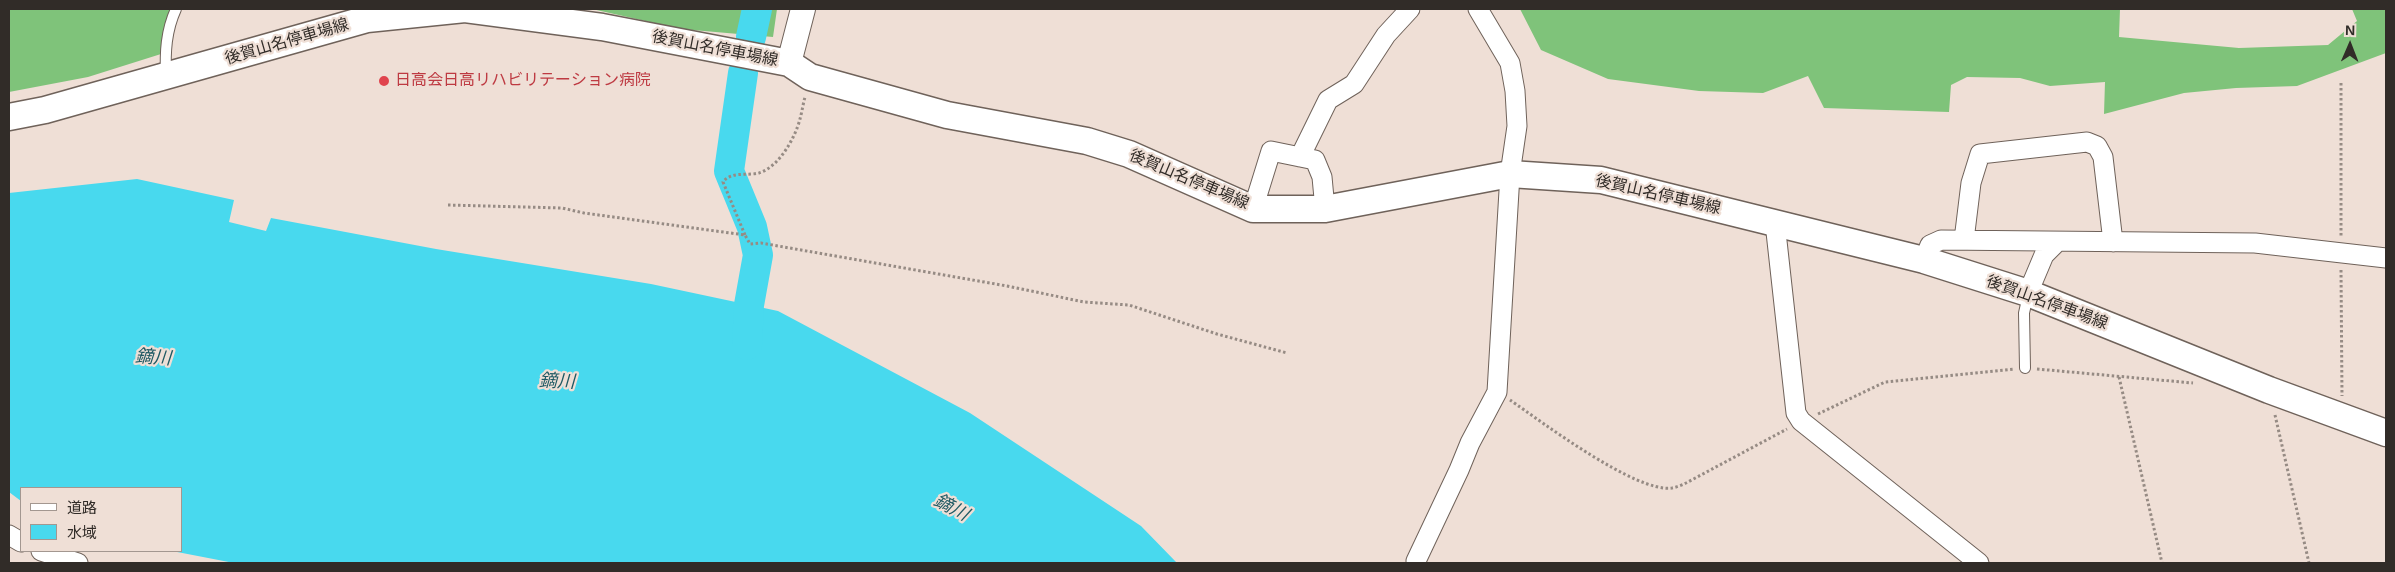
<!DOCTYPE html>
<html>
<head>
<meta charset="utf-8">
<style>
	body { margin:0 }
	#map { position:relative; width:2395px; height:572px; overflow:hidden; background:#efdfd6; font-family:Arial,"Noto Sans JP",sans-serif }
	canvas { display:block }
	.frame { position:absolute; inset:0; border:10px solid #312c28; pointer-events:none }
	.legend { position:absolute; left:20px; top:487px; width:162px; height:65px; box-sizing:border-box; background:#efdfd6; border:1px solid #a39790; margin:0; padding:6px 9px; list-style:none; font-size:15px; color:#312c28 }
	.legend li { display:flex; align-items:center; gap:10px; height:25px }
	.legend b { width:25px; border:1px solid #a39790 }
	.north { position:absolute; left:2325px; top:20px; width:50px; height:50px; -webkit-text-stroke:4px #efdfd6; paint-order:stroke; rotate:1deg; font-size:14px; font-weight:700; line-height:20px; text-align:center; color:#312c28 }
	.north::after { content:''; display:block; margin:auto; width:18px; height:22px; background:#312c28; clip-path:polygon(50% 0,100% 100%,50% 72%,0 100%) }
</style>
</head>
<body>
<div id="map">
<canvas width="2395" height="572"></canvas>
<div class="frame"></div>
<ul class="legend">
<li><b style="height:6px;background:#fff"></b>道路</li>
<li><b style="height:14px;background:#48d9ee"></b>水域</li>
</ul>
<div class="north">N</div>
</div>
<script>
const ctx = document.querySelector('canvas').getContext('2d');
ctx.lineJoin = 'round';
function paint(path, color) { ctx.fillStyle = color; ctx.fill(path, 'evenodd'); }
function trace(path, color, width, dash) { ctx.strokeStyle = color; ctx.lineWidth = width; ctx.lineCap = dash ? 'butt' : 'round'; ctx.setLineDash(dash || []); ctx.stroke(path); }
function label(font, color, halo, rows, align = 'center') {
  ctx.font = font + ' Arial,"Noto Sans JP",sans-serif'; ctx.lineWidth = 4.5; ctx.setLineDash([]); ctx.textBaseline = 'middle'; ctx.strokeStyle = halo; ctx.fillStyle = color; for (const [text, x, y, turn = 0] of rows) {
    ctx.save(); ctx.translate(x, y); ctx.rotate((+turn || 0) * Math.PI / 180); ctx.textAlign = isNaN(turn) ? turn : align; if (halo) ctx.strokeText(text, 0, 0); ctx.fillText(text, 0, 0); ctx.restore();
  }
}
paint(new Path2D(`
	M9 9H172L161 54 88 77 9 92Z
	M592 9H777L773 37 681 29Z
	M1520 9H2120L2119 37 2239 48 2328 45 2357 21 2352 9H2386V53L2297 86 2236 88 2184 93 2104 114 2105 82 2050 86 2020 78 1967 77 1951 85 1949 112 1824 108 1808 76 1763 93 1699 91 1608 79 1541 50Z`), '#7fc37a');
paint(new Path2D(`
	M137 179 234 200 229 222 266 231 271 218 436 249 651 284 778 311 970 413 1141 526 1177 563H234L172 551H181V488H21V501L9 492V193Z`), '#48d9ee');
trace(new Path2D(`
	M751 37 757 9
	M743 73 729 171 752 227 758 255 749 305 747 345`), '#48d9ee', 30);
const service = new Path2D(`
	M166 76C165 52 166 31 176 9
	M2025 368 2024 313 2028 295`);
const minor = new Path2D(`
	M1300 157 1328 100 1354 84 1386 35 1410 9
	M1253 209 1271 151 1315 160 1322 177 1325 209
	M1775 223 1796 413 1801 421 1979 563
	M1964 240 1971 183 1980 154 2087 142 2097 146 2103 157 2113 242
	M1924 260 1930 245 1941 240 2255 243 2386 258
	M2028 293 2044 255 2057 242
	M9 535 21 542
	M41 551 78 563
	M1416 561 1459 470 1470 443 1497 392 1510 174 1517 126 1515 91 1510 63 1478 9`);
const tertiary = new Path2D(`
	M789 63 803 9`);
const secondary = new Path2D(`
	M9 117 45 110 367 19 465 9 602 27 789 63 810 77 947 115 1087 141 1129 154 1253 209H1325L1510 174 1601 180 1924 260 2028 293 2269 390 2386 433`);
trace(service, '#6f625a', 12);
trace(minor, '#6f625a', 21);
trace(tertiary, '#6f625a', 26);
trace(secondary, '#6f625a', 29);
trace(new Path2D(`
	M2341 83V236
	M448 205 562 208 584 213 745 235 750 244 761 243 1007 286 1084 302 1129 305 1217 334 1287 353
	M745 235 723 182C731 171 747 176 759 173 779 167 795 138 800 119 802 112 803 104 805 97
	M2341 270 2342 396
	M2037 369 2193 383
	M2119 377 2162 563
	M1510 400C1542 422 1636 493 1672 488 1677 487 1682 485 1686 483L1787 429
	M1818 414 1885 382 2014 369
	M2275 415 2309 563`), '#968b84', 3, [2.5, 2.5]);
trace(service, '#fff', 10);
trace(minor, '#fff', 19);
trace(tertiary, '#fff', 24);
trace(secondary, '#fff', 26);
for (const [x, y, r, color] of [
	[384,81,6,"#e0444e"]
]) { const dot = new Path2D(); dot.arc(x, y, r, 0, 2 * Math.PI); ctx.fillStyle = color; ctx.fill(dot); trace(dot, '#efdfd6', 2); }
label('16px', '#312c28', '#efdfd6', [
	["後賀山名停車場線",287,42,-16],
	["後賀山名停車場線",715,49,11],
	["後賀山名停車場線",1189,180,23],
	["後賀山名停車場線",1658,195,13],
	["後賀山名停車場線",2047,303,20]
]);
label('16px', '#be3a42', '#efdfd6', [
	["日高会日高リハビリテーション病院",395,81]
], 'left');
label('italic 18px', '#1f5963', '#efdfd6', [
	["鏑川",153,358,4],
	["鏑川",557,382,2],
	["鏑川",951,508,28]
]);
</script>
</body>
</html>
